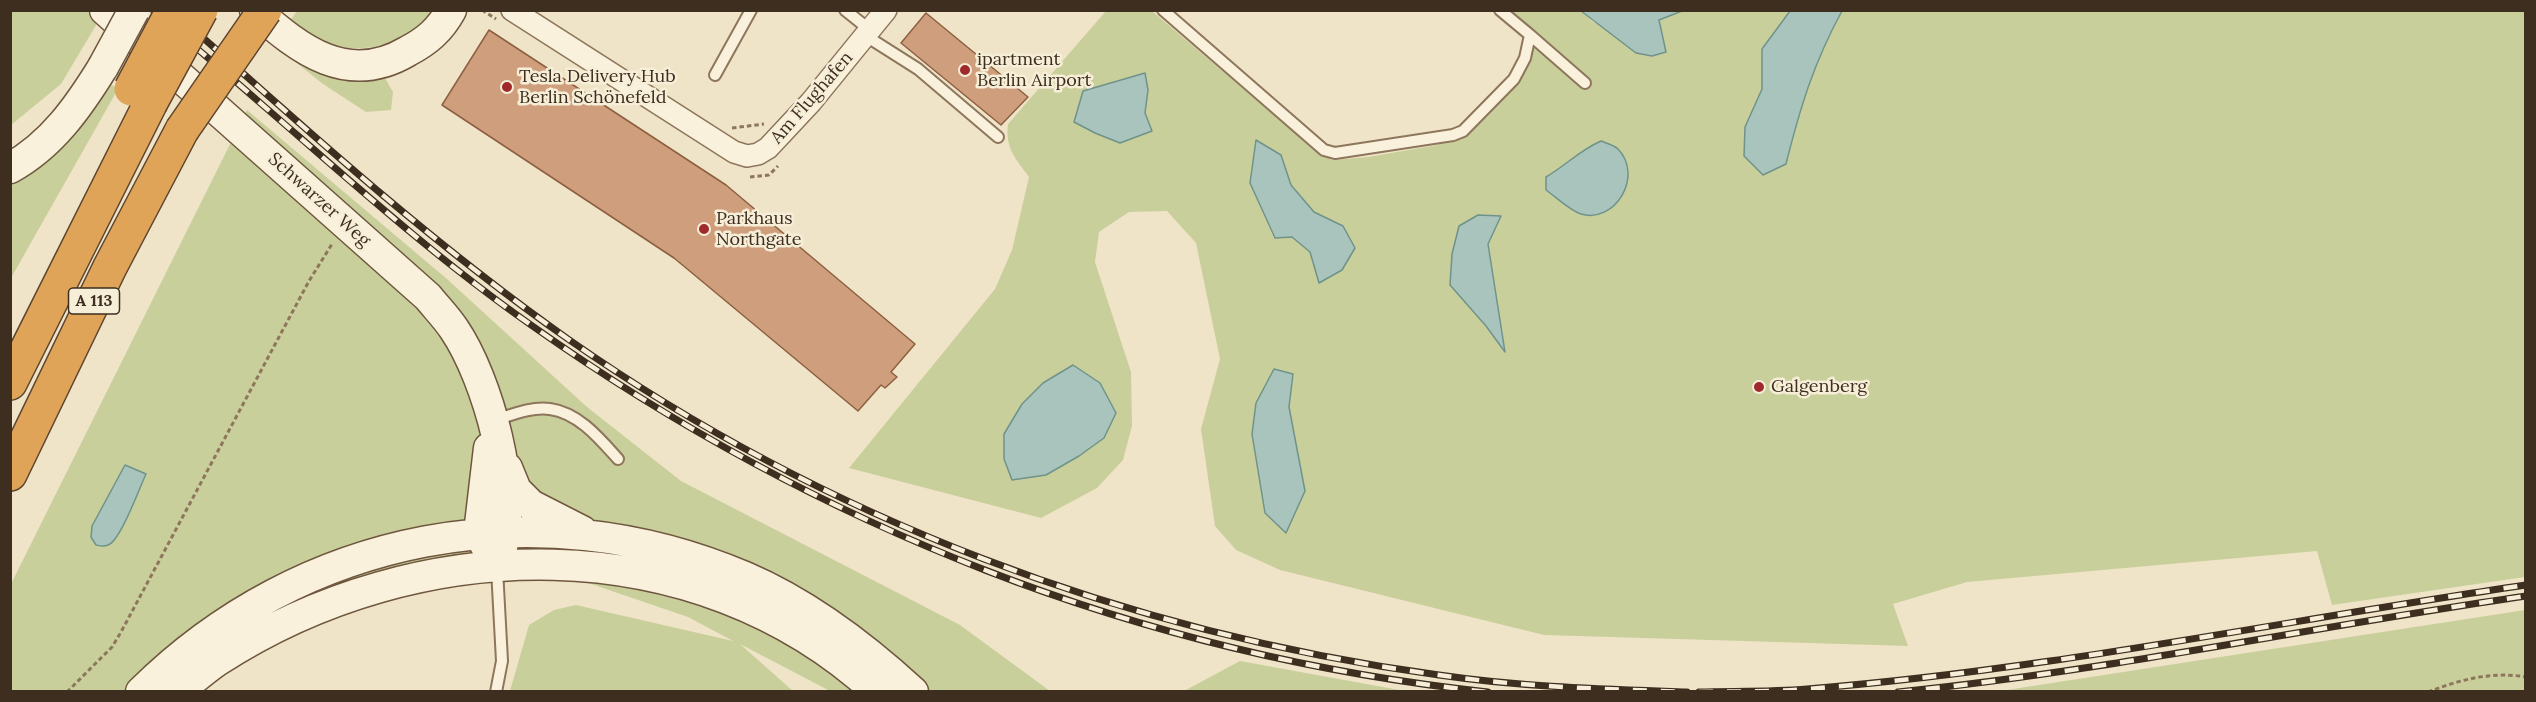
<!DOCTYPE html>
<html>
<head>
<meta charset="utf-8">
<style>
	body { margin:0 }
	#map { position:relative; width:2536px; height:702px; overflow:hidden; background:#f0e4c8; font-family:Lora,serif }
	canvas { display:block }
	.frame { position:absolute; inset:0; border:12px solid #3d2e20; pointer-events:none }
</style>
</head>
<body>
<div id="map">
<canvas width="2536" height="702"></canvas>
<div class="frame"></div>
</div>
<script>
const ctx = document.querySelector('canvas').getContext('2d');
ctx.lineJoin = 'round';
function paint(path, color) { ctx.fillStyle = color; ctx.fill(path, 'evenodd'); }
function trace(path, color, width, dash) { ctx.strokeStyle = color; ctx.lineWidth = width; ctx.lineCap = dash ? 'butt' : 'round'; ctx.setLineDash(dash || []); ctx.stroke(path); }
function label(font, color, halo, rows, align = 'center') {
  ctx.font = font + ' Lora,serif'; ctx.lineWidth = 5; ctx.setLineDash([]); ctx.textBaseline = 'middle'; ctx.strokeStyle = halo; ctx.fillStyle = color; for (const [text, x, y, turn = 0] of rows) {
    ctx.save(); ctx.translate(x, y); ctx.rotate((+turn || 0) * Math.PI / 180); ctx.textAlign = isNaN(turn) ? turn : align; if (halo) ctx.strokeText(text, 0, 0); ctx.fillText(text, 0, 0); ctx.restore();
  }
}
paint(new Path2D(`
	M11 11H86L98 22 61 84 11 125Z
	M297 11H433C408 45 360 57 320 42 309 38 299 28 289 22Z
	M1106 11H1152L1303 140 1332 160 1368 157 1437 145 1465 133 1512 90 1527 59 1535 31 1510 11H1581L1593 22 1666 52 1659 19 1682 11H1790L1762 49V89L1745 128 1786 164 1803 96 1818 60 1842 11H2525V577L2332 605 2317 551 1967 582 1893 604 1908 646 1544 635 1280 570 1236 550 1215 526 1201 429 1220 359 1196 243 1167 211 1129 212 1099 232 1095 262 1131 372 1132 426 1123 460 1097 488 1041 518 849 468 995 289 1012 250 1029 177C1015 158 1005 148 1008 124ZM1145 74 1148 90 1145 114 1151 131 1083 91ZM1256 140 1281 155 1291 185 1314 212 1343 226 1319 283 1310 252 1292 237 1274 238 1250 183ZM1478 215 1500 217 1488 244 1504 350 1469 305ZM1293 374 1289 407 1305 491 1286 532 1265 513 1252 434Z
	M278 48 382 73 393 92 391 110 366 112 323 84Z
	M107 82 118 89 11 278V176Z
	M247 110 447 279 587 407 681 481 960 625 1050 691H830L740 644 793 691H510L529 625 554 610 576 605 733 641 688 617 556 572 467 578 382 596 302 626 231 668 203 691H11L10 586Z
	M2525 610V691H2000Z
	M1240 661 1405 691H1184Z`), '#c9cf9b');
const water = new Path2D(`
	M1581 11H1682L1659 20 1666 52 1652 56 1636 53Z
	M1790 11H1842C1814 62 1800 108 1786 164L1763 175 1744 156 1745 127 1762 89V49Z
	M1145 73 1148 90 1145 113 1152 131 1120 143 1095 133 1074 122 1083 91Z
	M1256 140 1281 155 1291 185 1314 212 1343 226 1355 248 1342 270 1319 283 1310 252 1292 237 1275 238 1250 183Z
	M1601 141C1606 143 1614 145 1618 149 1644 176 1615 224 1581 214 1569 210 1556 197 1546 190V177C1565 166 1580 150 1601 141Z
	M1478 215 1501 216 1488 244 1505 352 1486 326 1450 285 1452 254 1459 226Z
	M1073 365 1100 383 1116 413 1104 438 1079 456 1046 475 1012 480 1004 459V434L1022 404 1043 383Z
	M1274 369 1293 374 1289 407 1305 491 1286 533 1265 513 1252 434 1256 403Z
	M125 465 146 474C139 489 122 536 110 544 105 547 101 546 96 545L91 537 92 526Z`);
paint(water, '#a9c4bc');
trace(water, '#6f938a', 1.5);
const building = new Path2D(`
	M926 13 1028 97 1001 125 901 43Z
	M489 30 726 185 915 344 891 372 897 377 885 388 881 385 858 411 674 258 442 105Z`);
paint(building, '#cf9f7d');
trace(building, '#8d5f41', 1.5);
const lane = new Path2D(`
	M845 10 870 30
	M1163 10 1324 150 1335 153 1453 135 1463 131 1514 79 1525 58 1530 35 1500 10
	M1530 35 1585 83
	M866 36 918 69 998 137
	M715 75 751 10
	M495 420C511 415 533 406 550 409 579 413 600 439 618 459
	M496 692 502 661 497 569`);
const street = new Path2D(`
	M512 10 734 152 747 156 758 154 768 148 811 102 886 10`);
const secondary = new Path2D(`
	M105 10 428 297C436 307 446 317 454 329 488 379 519 492 501 551
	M255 10C300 50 348 87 408 51 427 41 440 30 451 10
	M10 168C52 145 79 106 103 67
	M507 468 516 490 531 505 582 531
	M488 550 479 533 489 448
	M141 692C301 533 537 488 745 577 808 604 863 646 913 692
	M178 692C191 681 204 670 217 661 417 531 695 524 877 692`);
const highway = new Path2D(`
	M10 383 150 104
	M10 474 110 267 182 130`);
trace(lane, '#8d765c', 14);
trace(street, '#8d765c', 24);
trace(secondary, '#6f573f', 33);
trace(highway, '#5b4430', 36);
trace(new Path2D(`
	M482 10 496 19
	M732 128 764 124
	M750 177 769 175 778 166
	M67 692 112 647 121 632 309 281 332 244
	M2428 692C2459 680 2492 671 2526 677`), '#8d765c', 3, [4.5, 3]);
trace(lane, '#faf1dc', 10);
trace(street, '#faf1dc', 21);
trace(secondary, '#faf1dc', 30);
trace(highway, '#e0a458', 33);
const rail = new Path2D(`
	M153 10C187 41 223 70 258 101 347 178 434 257 531 325 817 527 1139 655 1488 692
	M172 10C300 124 427 240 568 339 825 519 1128 633 1439 675 1521 687 1604 689 1687 692
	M1699 692C1735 691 1771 692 1807 689 2049 670 2286 620 2526 585
	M1898 692C2108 671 2316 626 2526 596`);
trace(rail, '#3d2e20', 7);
trace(rail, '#f7eed8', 4.5, [14]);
const secondaryBridge = new Path2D(`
	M103 67 134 10`);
const highwayBridge = new Path2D(`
	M131 89 173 10
	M150 104 201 10
	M182 130 265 10`);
trace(secondaryBridge, '#6f573f', 33, []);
trace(highwayBridge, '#5b4430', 36, []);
trace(secondaryBridge, '#faf1dc', 30);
trace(highwayBridge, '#e0a458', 33);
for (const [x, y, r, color] of [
	[965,70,6,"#9e2a2b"],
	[507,87,6,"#9e2a2b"],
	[704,229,6,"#9e2a2b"],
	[1759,387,6,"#9e2a2b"]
]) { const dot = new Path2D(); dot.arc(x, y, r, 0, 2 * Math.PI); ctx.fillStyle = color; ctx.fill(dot); trace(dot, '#f7eed8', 2); }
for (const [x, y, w] of [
	[94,301,51]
]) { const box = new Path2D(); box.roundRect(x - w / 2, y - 13, w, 26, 4.5); ctx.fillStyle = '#f7eed8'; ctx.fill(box); trace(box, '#3d2e20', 1.5); }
label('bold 16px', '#3d2e20', null, [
	["A 113",94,301]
]);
label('18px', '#3d2e20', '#f7eed8', [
	["ipartment",977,60],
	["Berlin Airport",977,81],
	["Tesla Delivery Hub",519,77],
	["Berlin Schönefeld",519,98],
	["Parkhaus",716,219],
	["Northgate",716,240],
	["Galgenberg",1771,387]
], 'left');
label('18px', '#3d2e20', '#f7eed8', [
	["Am Flughafen",812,98,-49],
	["Schwarzer Weg",319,200,42]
]);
</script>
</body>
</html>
